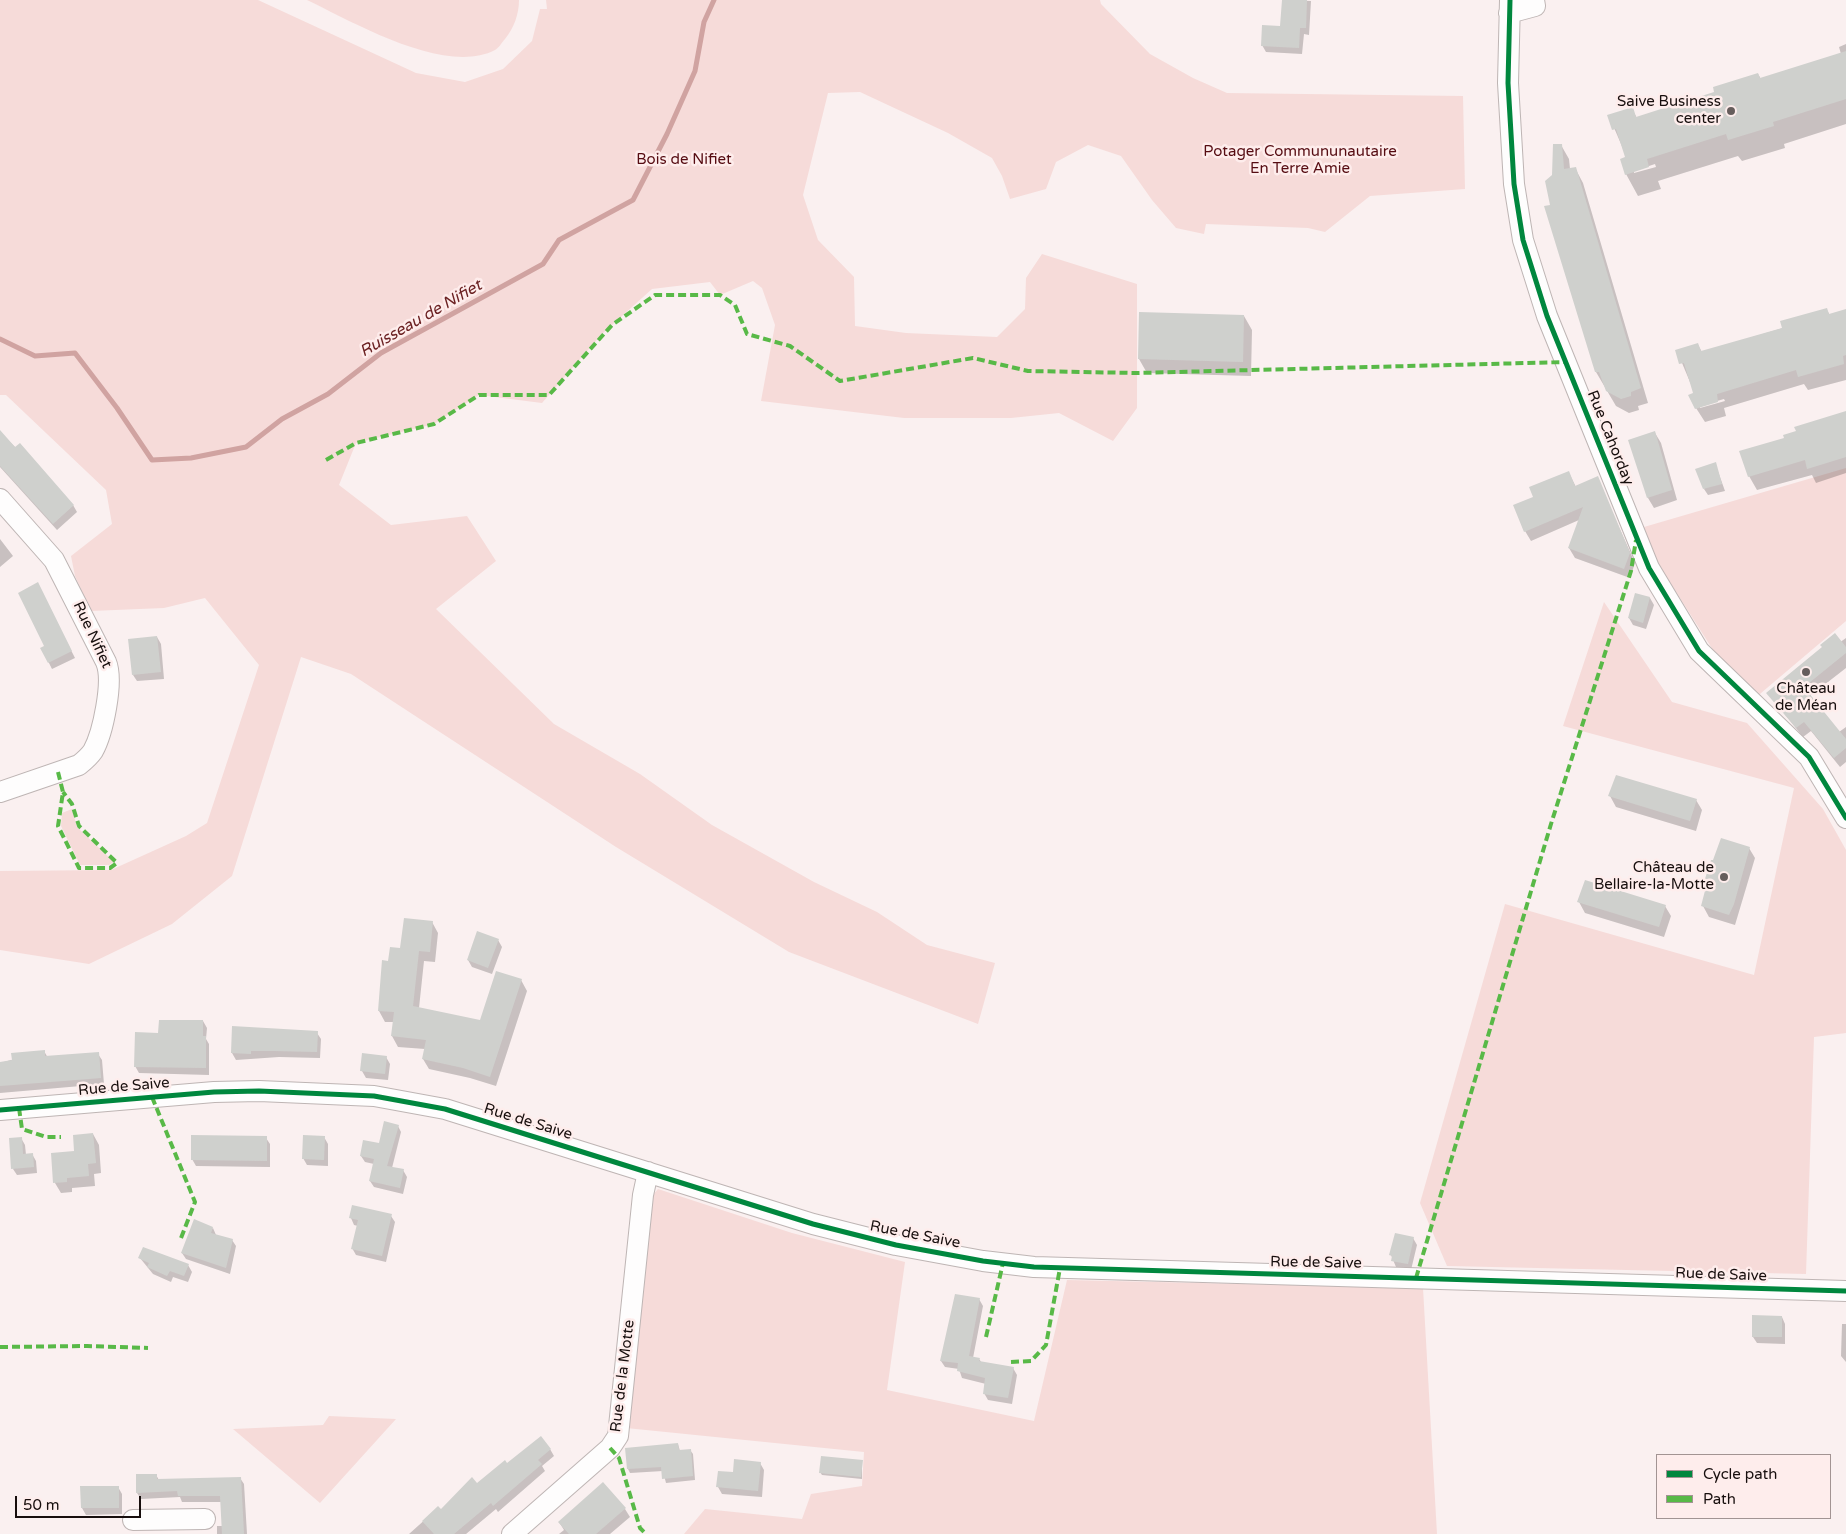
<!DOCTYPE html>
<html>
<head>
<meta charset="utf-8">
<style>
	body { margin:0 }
	#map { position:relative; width:1846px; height:1534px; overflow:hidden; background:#faf0f0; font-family:"Varela Round",sans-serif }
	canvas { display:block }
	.legend { position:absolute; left:1656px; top:1454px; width:175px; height:65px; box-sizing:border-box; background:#feedec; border:1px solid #a29493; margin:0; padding:6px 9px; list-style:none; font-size:15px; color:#170e0d }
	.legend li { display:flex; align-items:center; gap:10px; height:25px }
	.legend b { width:25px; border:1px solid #a29493 }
	.scale { position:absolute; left:15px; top:1496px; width:126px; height:22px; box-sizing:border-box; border:2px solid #170e0d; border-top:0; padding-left:6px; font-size:15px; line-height:18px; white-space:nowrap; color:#170e0d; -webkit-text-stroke:4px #feedec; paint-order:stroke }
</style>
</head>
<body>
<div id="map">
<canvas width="1846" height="1534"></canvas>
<ul class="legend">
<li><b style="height:6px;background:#00873e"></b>Cycle path</li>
<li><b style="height:6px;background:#58b947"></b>Path</li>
</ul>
<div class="scale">50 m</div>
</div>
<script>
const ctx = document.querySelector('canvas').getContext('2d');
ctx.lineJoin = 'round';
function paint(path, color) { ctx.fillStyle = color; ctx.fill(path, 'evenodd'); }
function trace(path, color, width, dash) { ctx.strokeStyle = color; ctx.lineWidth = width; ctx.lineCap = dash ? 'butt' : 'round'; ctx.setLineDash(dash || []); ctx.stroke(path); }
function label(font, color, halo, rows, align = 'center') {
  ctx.font = font + ' "Varela Round",sans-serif'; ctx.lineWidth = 5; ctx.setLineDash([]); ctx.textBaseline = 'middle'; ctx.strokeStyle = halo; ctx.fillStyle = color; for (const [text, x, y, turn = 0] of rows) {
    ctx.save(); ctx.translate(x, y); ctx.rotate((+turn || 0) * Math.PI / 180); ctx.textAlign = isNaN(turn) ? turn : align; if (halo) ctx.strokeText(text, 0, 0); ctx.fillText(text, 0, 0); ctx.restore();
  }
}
paint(new Path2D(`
	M0 0H258L416 73 465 82 503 69 532 41 540 9H547L546 0H1100L1101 4 1150 54 1193 78 1227 93 1463 96 1465 189 1370 196 1325 232 1308 228 1206 224 1204 234 1176 228 1152 200 1121 156 1088 145 1056 162 1046 189 1010 199 1002 176 992 158 948 133 860 92 828 93 803 195 818 240 854 277 855 326 906 333 997 337 1025 309 1026 278 1042 254 1137 284V408L1113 441 1059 413 1011 418H904L761 401 775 325 762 288 753 281 720 295 710 282 652 289 602 334 542 403 479 395 434 424 356 443 339 485 391 525 467 516 496 561 436 609 554 724 640 774 712 825 814 882 877 912 927 945 995 963 978 1024 789 952 616 847 351 674 301 657 232 876 172 924 89 964 0 950V871L111 870 186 836 207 823 259 665 205 598 164 608 91 611 75 576 71 556 112 524 106 490 6 395H0Z
	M307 0H519C519 14 514 28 505 39 502 42 499 48 495 50 445 76 353 22 307 0Z
	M1846 468V621L1754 699 1713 650 1657 562 1644 527Z
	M1604 602 1672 702 1747 723 1823 809 1846 850V1033L1814 1037 1806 1274 1447 1266 1420 1203 1505 904 1754 975 1794 788 1563 726Z
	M72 809 77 827 114 862 109 865H80L61 826 62 813Z
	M658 1189 792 1233 905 1262 887 1390 1034 1421 1067 1280 1423 1288 1437 1534H684L705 1509 802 1519 811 1494 862 1486 864 1452 626 1428 651 1197Z
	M329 1416 396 1419 320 1503 233 1429 323 1425Z`), '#f6dbd9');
paint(new Path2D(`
	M1283 0 1311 1 1309 35 1304 34 1302 54 1266 52 1262 45 1281 27Z
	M1846 44V124L1784 144 1785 148 1742 161 1738 156 1658 181 1661 189 1638 196 1626 174 1627 158 1609 116 1632 109 1637 118 1716 93 1758 74 1761 79 1841 54 1839 47ZM1655 164 1656 167 1634 173V171Z
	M1561 145 1569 159 1570 169 1575 168 1583 183 1648 403 1638 406 1639 410 1629 413 1616 406 1596 372 1551 206 1553 176Z
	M1826 309 1830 315 1846 311V380L1808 390 1804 384 1724 408 1726 416 1705 422 1696 408 1695 394 1677 351 1698 345 1702 352 1783 328ZM1724 399 1725 401 1700 408V406Z
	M1140 314 1244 316 1252 330 1251 376 1147 373 1139 359Z
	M1846 413V473L1816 483 1812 475 1757 490 1749 476 1786 439Z
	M0 432 73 505 77 512 57 530 0 467Z
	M1655 433 1661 443 1677 500 1654 508 1648 498Z
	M1715 463 1725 491 1708 495 1704 489Z
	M1569 473 1576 487 1597 478 1635 563 1630 578 1575 558 1569 548 1579 520 1531 541 1525 531 1534 497Z
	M0 539 13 556 0 567Z
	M41 591 75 658 52 669 49 663 46 647Z
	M1636 594 1650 598 1654 605 1646 629 1633 625 1629 618Z
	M157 637 161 644 164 679 137 681 133 675Z
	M1846 638V668L1810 696 1839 732 1846 727V762L1840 767 1811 731 1803 737 1768 693Z
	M1610 796 1696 800 1702 810 1696 831 1616 807Z
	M1749 848 1755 858 1735 925 1709 917 1703 906 1707 886 1705 882Z
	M1579 902 1665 906 1671 916 1664 937 1585 913Z
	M432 922 438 933 435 962 424 961 419 1008 481 1021 521 980 527 991 496 1086 470 1078 429 1069 423 1059 425 1049 398 1047 392 1036 394 1022H385L379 1011 383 961 389 962Z
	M498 940 502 947 492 974 472 967 468 960Z
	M203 1021 207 1028 206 1039 209 1044V1075L139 1073 135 1066 160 1034Z
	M317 1033 321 1039 320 1058 279 1057 236 1060 232 1053Z
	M44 1051 48 1058 98 1054 102 1060 104 1084 0 1093V1063Z
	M386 1057 390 1064 388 1080 366 1078 362 1071Z
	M398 1126 401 1132 392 1168 403 1170 407 1177 403 1194 374 1187 370 1181 374 1164 365 1162 361 1156 379 1144Z
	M93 1134 99 1145 101 1173 94 1174 95 1186 72 1188V1192L61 1193 55 1183 52 1154 76 1152Z
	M324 1137 328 1144V1166L307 1165 303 1158Z
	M21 1138 25 1145 26 1155 32 1154 36 1161 37 1173 17 1175 13 1169Z
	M266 1138 270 1144V1167L196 1166 192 1159Z
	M391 1216 395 1222 386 1262 356 1255 352 1248 358 1226 354 1225 351 1218Z
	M213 1228 216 1235 232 1240 236 1246 230 1274 186 1259 182 1253Z
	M1413 1238 1417 1245 1411 1270 1396 1267 1391 1255Z
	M140 1258 188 1265 192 1272 188 1282 173 1277 171 1282 153 1274Z
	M979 1299 983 1306 973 1358 979 1359 982 1363 1013 1368 1017 1375 1012 1404 988 1400 984 1393 986 1384 962 1378 959 1369 945 1367 941 1361Z
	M1782 1317 1785 1324V1344L1757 1343 1753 1337Z
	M1842 1324H1846V1362L1841 1356Z
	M678 1444 680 1451 690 1450 693 1454 695 1480 666 1483 663 1471 630 1473 628 1469Z
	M550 1449 554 1456 542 1466 545 1471 498 1512 496 1509 466 1534H409L438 1508 441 1511 507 1465Z
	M862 1461V1479L822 1475 820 1472Z
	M760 1463 764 1470 762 1497 722 1494 718 1487 734 1474Z
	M156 1475 159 1480 240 1478 244 1484 247 1534H217V1526H223L222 1502H182L180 1497 141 1499 137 1493Z
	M118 1487 122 1494V1514L86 1515 82 1508 81 1488Z
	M625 1509 630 1517 610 1534H559L564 1530 559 1522Z`), '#0003');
trace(new Path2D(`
	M0 339 35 356 75 353 117 408 152 460 191 458 246 447 282 419 328 394 381 353 543 264 559 240 633 200 667 134 695 71 704 22 714 0`), '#d0a3a1', 5);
paint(new Path2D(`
	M1282 0H1307L1306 28H1300L1299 48 1261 46 1262 25 1280 26Z
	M1846 51V99L1773 122 1774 126 1728 140 1726 134 1647 159 1649 167 1625 175 1620 159 1625 157 1616 129 1612 130 1607 115 1633 107 1636 117 1714 92 1713 87 1758 73 1760 78Z
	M1553 144H1562L1564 169 1576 167 1641 388 1631 392V396L1621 399 1606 391 1599 372H1595L1544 206 1550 205 1545 181 1552 175Z
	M1827 308 1829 314 1846 309V355L1843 356 1844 364 1798 377 1796 370 1717 394 1718 402 1695 409 1688 395 1693 393 1684 363 1679 364 1675 350 1698 343 1701 351 1782 328 1780 321Z
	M1139 312 1244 315 1243 362 1138 359Z
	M1846 411V457L1807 469 1805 460 1748 477 1739 451 1784 438 1783 435 1796 431 1794 427Z
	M0 430 15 447 20 443 74 505 53 524 0 466Z
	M1655 431 1672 490 1647 498 1628 440Z
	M1716 462 1722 484 1703 489 1695 469Z
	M1569 471 1575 486 1598 476 1630 553 1624 569 1568 548 1583 507 1524 532 1513 505 1533 497 1529 487Z
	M38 582 72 651 48 663 40 648 44 646 18 593Z
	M1635 593 1650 597 1643 623 1628 618Z
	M1835 633 1846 647V653L1804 687 1846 739V748L1834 758 1804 722 1796 728 1766 693 1822 647 1820 645Z
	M157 636 161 672 132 675 128 639Z
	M1616 775 1697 799 1690 821 1608 796Z
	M1721 838 1750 847 1734 904 1729 915 1701 906 1707 883 1704 882 1711 860H1713Z
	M1585 880 1666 905 1659 927 1577 902Z
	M404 918 433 921 430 952 419 951 413 1006 480 1020 496 971 522 979 490 1077 463 1068 422 1059 426 1040 391 1036 394 1012 378 1011 382 960 388 961 390 947 400 948Z
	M477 931 499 939 488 968 467 960Z
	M159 1020H203V1036H206V1068L134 1067 135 1032 158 1033Z
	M232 1026 318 1031 317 1052 275 1051H251V1054L231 1053Z
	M45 1050V1056L99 1052 101 1078 0 1086V1062L12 1060 11 1053Z
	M362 1053 387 1056 385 1074 360 1071Z
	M384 1121 399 1125 387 1166 404 1169 400 1188 369 1181 374 1159 360 1156 363 1140 379 1143Z
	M93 1133 96 1163 88 1164 89 1176 67 1178V1182L53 1183 51 1153 74 1151 73 1135Z
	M191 1135 267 1136V1161L191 1160Z
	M303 1135 325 1136 324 1160 302 1159Z
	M22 1137 23 1154 33 1153 34 1167 11 1169 9 1138Z
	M352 1205 392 1214 382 1256 351 1249 358 1220 349 1218Z
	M194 1219 213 1227 211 1233 233 1239 226 1268 181 1253Z
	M1395 1233 1414 1237 1408 1264 1391 1261 1392 1256 1389 1255Z
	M143 1247 189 1264 184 1276 170 1271 167 1276 147 1267 149 1263 138 1258Z
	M955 1294 980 1298 969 1356 980 1358 979 1361 1014 1367 1008 1398 983 1394 985 1378 957 1371 958 1363 940 1361Z
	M1752 1315 1782 1316V1337H1752Z
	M541 1436 551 1449 538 1460 542 1464 493 1506 491 1503 454 1534H434L422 1521 438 1506 441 1509 472 1477 477 1483 505 1460 507 1463Z
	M678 1443 679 1450 691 1449 693 1476 662 1479 661 1467 627 1469 625 1448Z
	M821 1456 863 1460 861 1477 819 1473Z
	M734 1459 761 1462 758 1491 716 1487 718 1471 733 1472Z
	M136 1474H157V1479L241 1477 244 1534H222L220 1496H178L177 1491 136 1493Z
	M603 1482 626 1508 596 1534H569L558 1522Z
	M80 1486H119V1508H81Z`), '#cfd0cd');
const minor = new Path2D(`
	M1510 0 1508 83 1514 184 1523 240 1547 316 1649 568 1699 651 1809 757 1846 818
	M1509 13 1535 6 1534 0
	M0 499 54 560 106 662C114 681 103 733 93 751 89 757 84 761 79 765L0 792
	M0 1110 214 1092 259 1091 374 1096 445 1109 813 1224 896 1245 983 1261 1034 1267 1846 1291
	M133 1520 205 1519
	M512 1534 610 1448 618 1436 643 1195 648 1172`);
trace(minor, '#beb5b4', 22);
trace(minor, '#fefdfd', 20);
trace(new Path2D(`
	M326 460 356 443 434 424 479 395H549L612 325 655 295H720L735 305 747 334 790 346 840 381 973 358 1028 371 1137 373 1566 362
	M58 772 63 792 58 826 79 868H110L117 863 79 826 72 804 63 792
	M152 1097 195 1202 181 1238
	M19 1108 22 1129 46 1137H61
	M1416 1278 1551 824 1631 571 1636 540
	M986 1337 1003 1263
	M0 1347 87 1346 148 1348
	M1011 1362 1031 1361 1046 1345 1060 1268
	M610 1448 619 1458 640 1528 646 1534`), '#58b947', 4, [8, 4]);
trace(new Path2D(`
	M1510 0 1508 83 1514 184 1523 240 1547 316 1649 568 1699 651 1809 757 1846 818
	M0 1110 214 1092 259 1091 374 1096 445 1109 813 1224 896 1245 983 1261 1034 1267 1846 1291`), '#00873e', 5);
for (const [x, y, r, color] of [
	[1731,111,5,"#665d5c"],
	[1806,672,5,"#665d5c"],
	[1724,877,5,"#665d5c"]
]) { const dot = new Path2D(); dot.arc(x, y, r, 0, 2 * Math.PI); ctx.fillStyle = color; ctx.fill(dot); trace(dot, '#feedec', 2); }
label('15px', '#170e0d', '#feedec', [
	["Saive Business",1721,102],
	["center",1721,119],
	["Château",1806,689,"center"],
	["de Méan",1806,706,"center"],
	["Château de",1714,868],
	["Bellaire-la-Motte",1714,885]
], 'right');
label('15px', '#560c12', '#feedec', [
	["Potager Commununautaire",1300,152],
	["En Terre Amie",1300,169],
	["Bois de Nifiet",684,160]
]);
label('15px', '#170e0d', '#feedec', [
	["Rue Cahorday",1610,438,68],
	["Rue Nifiet",92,635,65],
	["Rue de Saive",124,1087,-5],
	["Rue de Saive",528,1122,17],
	["Rue de Saive",915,1235,11],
	["Rue de Saive",1316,1263,1],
	["Rue de Saive",1721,1275,2],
	["Rue de la Motte",623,1376,-83]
]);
label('italic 16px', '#6c2223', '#feedec', [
	["Ruisseau de Nifiet",421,319,-30]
]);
</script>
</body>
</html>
